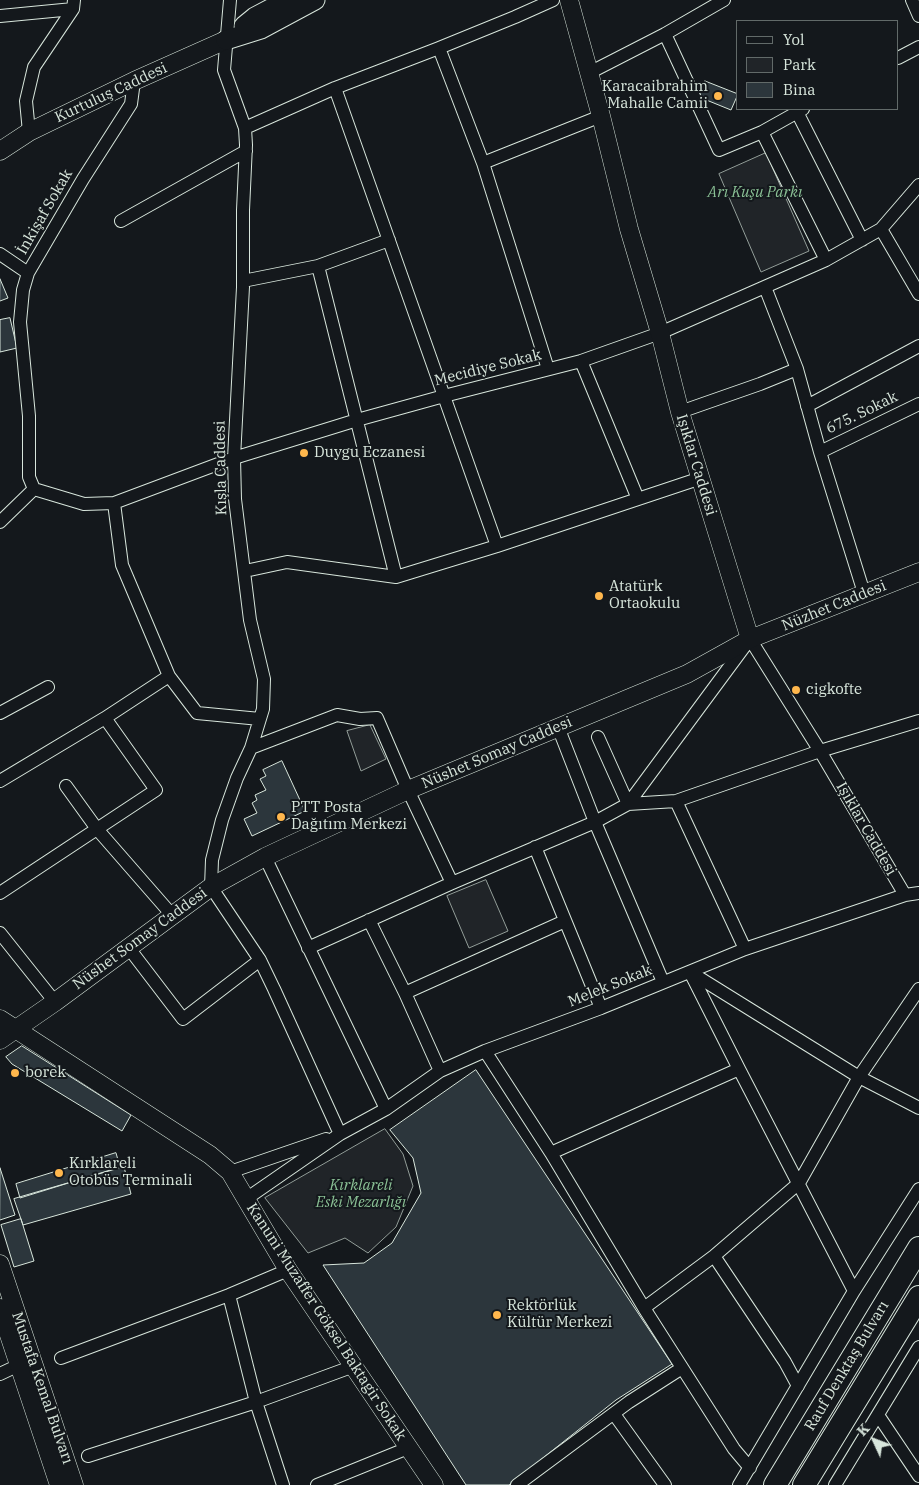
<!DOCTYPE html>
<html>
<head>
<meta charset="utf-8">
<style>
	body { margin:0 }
	#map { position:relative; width:919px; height:1485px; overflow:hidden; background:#14181c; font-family:"IBM Plex Serif",serif }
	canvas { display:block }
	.legend { position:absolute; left:736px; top:20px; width:162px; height:90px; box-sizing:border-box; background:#14181c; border:1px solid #626a69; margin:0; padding:6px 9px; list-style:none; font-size:15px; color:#d8e6dc }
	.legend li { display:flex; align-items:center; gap:10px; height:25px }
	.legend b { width:25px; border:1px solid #626a69 }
	.north { position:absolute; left:849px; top:1415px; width:50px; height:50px; -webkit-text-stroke:4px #14181c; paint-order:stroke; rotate:313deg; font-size:14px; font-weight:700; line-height:20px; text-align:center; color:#d8e6dc }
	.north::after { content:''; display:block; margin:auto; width:18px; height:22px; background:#d8e6dc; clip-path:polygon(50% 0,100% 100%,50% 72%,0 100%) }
</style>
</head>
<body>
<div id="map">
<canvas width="919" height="1485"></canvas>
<ul class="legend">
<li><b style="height:6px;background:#14181c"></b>Yol</li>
<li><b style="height:14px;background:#202428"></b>Park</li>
<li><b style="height:14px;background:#2c363c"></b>Bina</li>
</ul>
<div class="north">K</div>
</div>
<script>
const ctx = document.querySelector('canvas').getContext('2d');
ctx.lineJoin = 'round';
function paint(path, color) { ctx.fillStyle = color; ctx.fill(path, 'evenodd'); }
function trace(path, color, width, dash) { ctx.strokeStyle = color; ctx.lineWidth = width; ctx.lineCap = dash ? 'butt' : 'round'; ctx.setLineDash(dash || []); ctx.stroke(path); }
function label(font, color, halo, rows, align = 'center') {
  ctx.font = font + ' "IBM Plex Serif",serif'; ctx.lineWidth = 4; ctx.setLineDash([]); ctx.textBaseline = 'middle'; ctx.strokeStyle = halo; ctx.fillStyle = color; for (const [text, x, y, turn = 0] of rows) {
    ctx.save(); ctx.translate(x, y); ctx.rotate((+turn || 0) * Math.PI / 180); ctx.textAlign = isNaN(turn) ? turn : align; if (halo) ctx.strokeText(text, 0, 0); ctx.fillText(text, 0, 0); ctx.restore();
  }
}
const green = new Path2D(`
	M766 153 809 251 761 272 719 174Z
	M370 725 386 759 361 771 347 731Z
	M486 880 508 931 469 948 447 896Z
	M385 1129 403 1154 413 1186 396 1227 368 1253 345 1238 308 1253 265 1198Z`);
paint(green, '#202428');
trace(green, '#939e99', 1);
const building = new Path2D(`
	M705 81 738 94 731 110 699 97Z
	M0 279 8 298 0 301Z
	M10 318 17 348 0 352V320Z
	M282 761 305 811 252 836 244 819 257 813 252 803 257 800 255 795 266 790 260 779 266 776 263 770Z
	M22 1046 131 1115 122 1131 12 1064 6 1057Z
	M476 1070 672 1364 616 1400 509 1485H466L323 1265 364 1263 392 1243 421 1193 413 1158 390 1130Z
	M116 1153 120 1167 20 1198 16 1184Z
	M124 1167 131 1194 23 1225 14 1199Z
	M0 1168 15 1215 0 1220Z
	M21 1219 34 1261 14 1267 1 1225Z`);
paint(building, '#2c363c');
trace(building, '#d8e6dc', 1);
const street = new Path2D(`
	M230 0 224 70 245 128 246 145 243 210V287L234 458 235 499 250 620 264 679 263 709 251 748 237 778 222 820 212 860 211 887 260 960 274 989 340 1134
	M912 0 919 16
	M0 16 73 9
	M665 34 719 150 762 132 803 109
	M439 48 515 17 553 0
	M898 58 919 47
	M589 73 665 34 724 0
	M335 88 497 546
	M797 112 862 240
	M245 128 335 88 439 48 483 163 548 369
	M29 132 26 101 34 67 73 9 74 0
	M762 132 826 260
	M483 163 601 116
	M121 221 246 151
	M881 229 919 294
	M0 254 28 273
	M318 266 396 577
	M243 281 318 266 389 240
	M765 287 797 369 820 452 864 593
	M581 361 638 499
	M807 406 919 346
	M680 412 760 384 797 369
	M820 452 919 404
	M34 489 84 504 114 503 234 458 357 420 444 396 581 361 660 333 826 260 881 229 919 185
	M34 489 29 477V416L20 322 23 290 28 273 83 179 131 104 134 81
	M114 503 122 565 169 676 197 713 260 719
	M0 522 34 489
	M245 571 287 562 396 577 497 546 701 478
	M0 713 48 687
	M558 727 595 822 663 982
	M598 737 628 804 676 801
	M251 748 337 715 360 719 377 718 408 790 452 883
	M0 781 105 718 169 676
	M66 786 97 829 172 915
	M535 847 601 1008
	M265 857 386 1109
	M0 893 156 790 105 718
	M369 920 405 993 440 1071
	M0 933 55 1002
	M128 947 183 1019 260 960
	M308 948 452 883 595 822 628 804 750 639 820 751 905 895
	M745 949 676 801 820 751 919 721
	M690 972 739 1069 854 1291
	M690 972 859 1077 919 1108
	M405 993 565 921
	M485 1051 551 1153 644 1308 714 1256 799 1183 859 1077 919 989
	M551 1153 739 1069
	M230 1172 326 1139
	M246 1199 340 1134 386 1109 440 1071 485 1051 601 1008 745 949 905 895 919 893
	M714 1256 785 1362 798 1386
	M229 1295 256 1402 283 1485
	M644 1308 734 1449 750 1468
	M61 1358 229 1295 288 1270
	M0 1374 19 1365
	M614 1414 665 1485
	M878 1415 919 1476
	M88 1456 256 1402 354 1366
	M317 1485 408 1448
	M517 1485 629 1402 682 1368
	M739 1485 854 1291 919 1189
	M835 1485 919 1347`);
const secondary = new Path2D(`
	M569 0 601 116 629 229 660 333 680 412 750 639
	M0 151 29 132 134 81 226 40
	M0 1019 210 1155 230 1172 288 1270 434 1485
	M0 1040 55 1002 211 887 265 857 408 790 687 674 750 639 919 572
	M0 1264 74 1485
	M0 1308 59 1485`);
const primary = new Path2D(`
	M244 26 255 17 287 0
	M226 40 261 29 315 0`);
const highway = new Path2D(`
	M775 1485 919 1248
	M804 1485 919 1297`);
trace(street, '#d8e6dc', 14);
trace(secondary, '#d8e6dc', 19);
trace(primary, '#d8e6dc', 21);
trace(highway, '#d8e6dc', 24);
trace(street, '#14181c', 12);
trace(secondary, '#14181c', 18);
trace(primary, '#14181c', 19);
trace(highway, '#14181c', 22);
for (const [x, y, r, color] of [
	[718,96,5,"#ffb74d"],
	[304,453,5,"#ffb74d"],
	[599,596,5,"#ffb74d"],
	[796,690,5,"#ffb74d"],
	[281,817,5,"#ffb74d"],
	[15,1073,5,"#ffb74d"],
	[59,1173,5,"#ffb74d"],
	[497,1315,5,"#ffb74d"]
]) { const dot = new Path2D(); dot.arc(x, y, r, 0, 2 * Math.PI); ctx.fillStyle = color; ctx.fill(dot); trace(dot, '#14181c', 2); }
label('15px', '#d8e6dc', '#14181c', [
	["Karacaibrahim",708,87,"right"],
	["Mahalle Camii",708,104,"right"],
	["Duygu Eczanesi",314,453],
	["Atatürk",609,587],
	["Ortaokulu",609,604],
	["cigkofte",806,690],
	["PTT Posta",291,808],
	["Dağıtım Merkezi",291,825],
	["borek",25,1073],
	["Kırklareli",69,1164],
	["Otobüs Terminali",69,1181],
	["Rektörlük",507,1306],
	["Kültür Merkezi",507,1323]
], 'left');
label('15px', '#d8e6dc', '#14181c', [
	["Kurtuluş Caddesi",111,93,-25],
	["İnkişaf Sokak",45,212,-60],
	["Mecidiye Sokak",488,368,-14],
	["675. Sokak",862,413,-26],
	["Işıklar Caddesi",696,465,73],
	["Kışla Caddesi",221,468,-91],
	["Nüzhet Caddesi",834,606,-22],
	["Nüshet Somay Caddesi",497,753,-23],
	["Işıklar Caddesi",866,829,60],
	["Nüshet Somay Caddesi",140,939,-36],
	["Melek Sokak",610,986,-22],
	["Kanuni Muzaffer Göksel Baktagir Sokak",326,1322,57],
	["Rauf Denktaş Bulvarı",847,1366,-59],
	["Mustafa Kemal Bulvarı",42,1388,71]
]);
label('italic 15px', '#8ac095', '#14181c', [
	["Arı Kuşu Parkı",755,193],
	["Kırklareli",361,1186],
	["Eski Mezarlığı",361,1203]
]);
</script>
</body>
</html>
